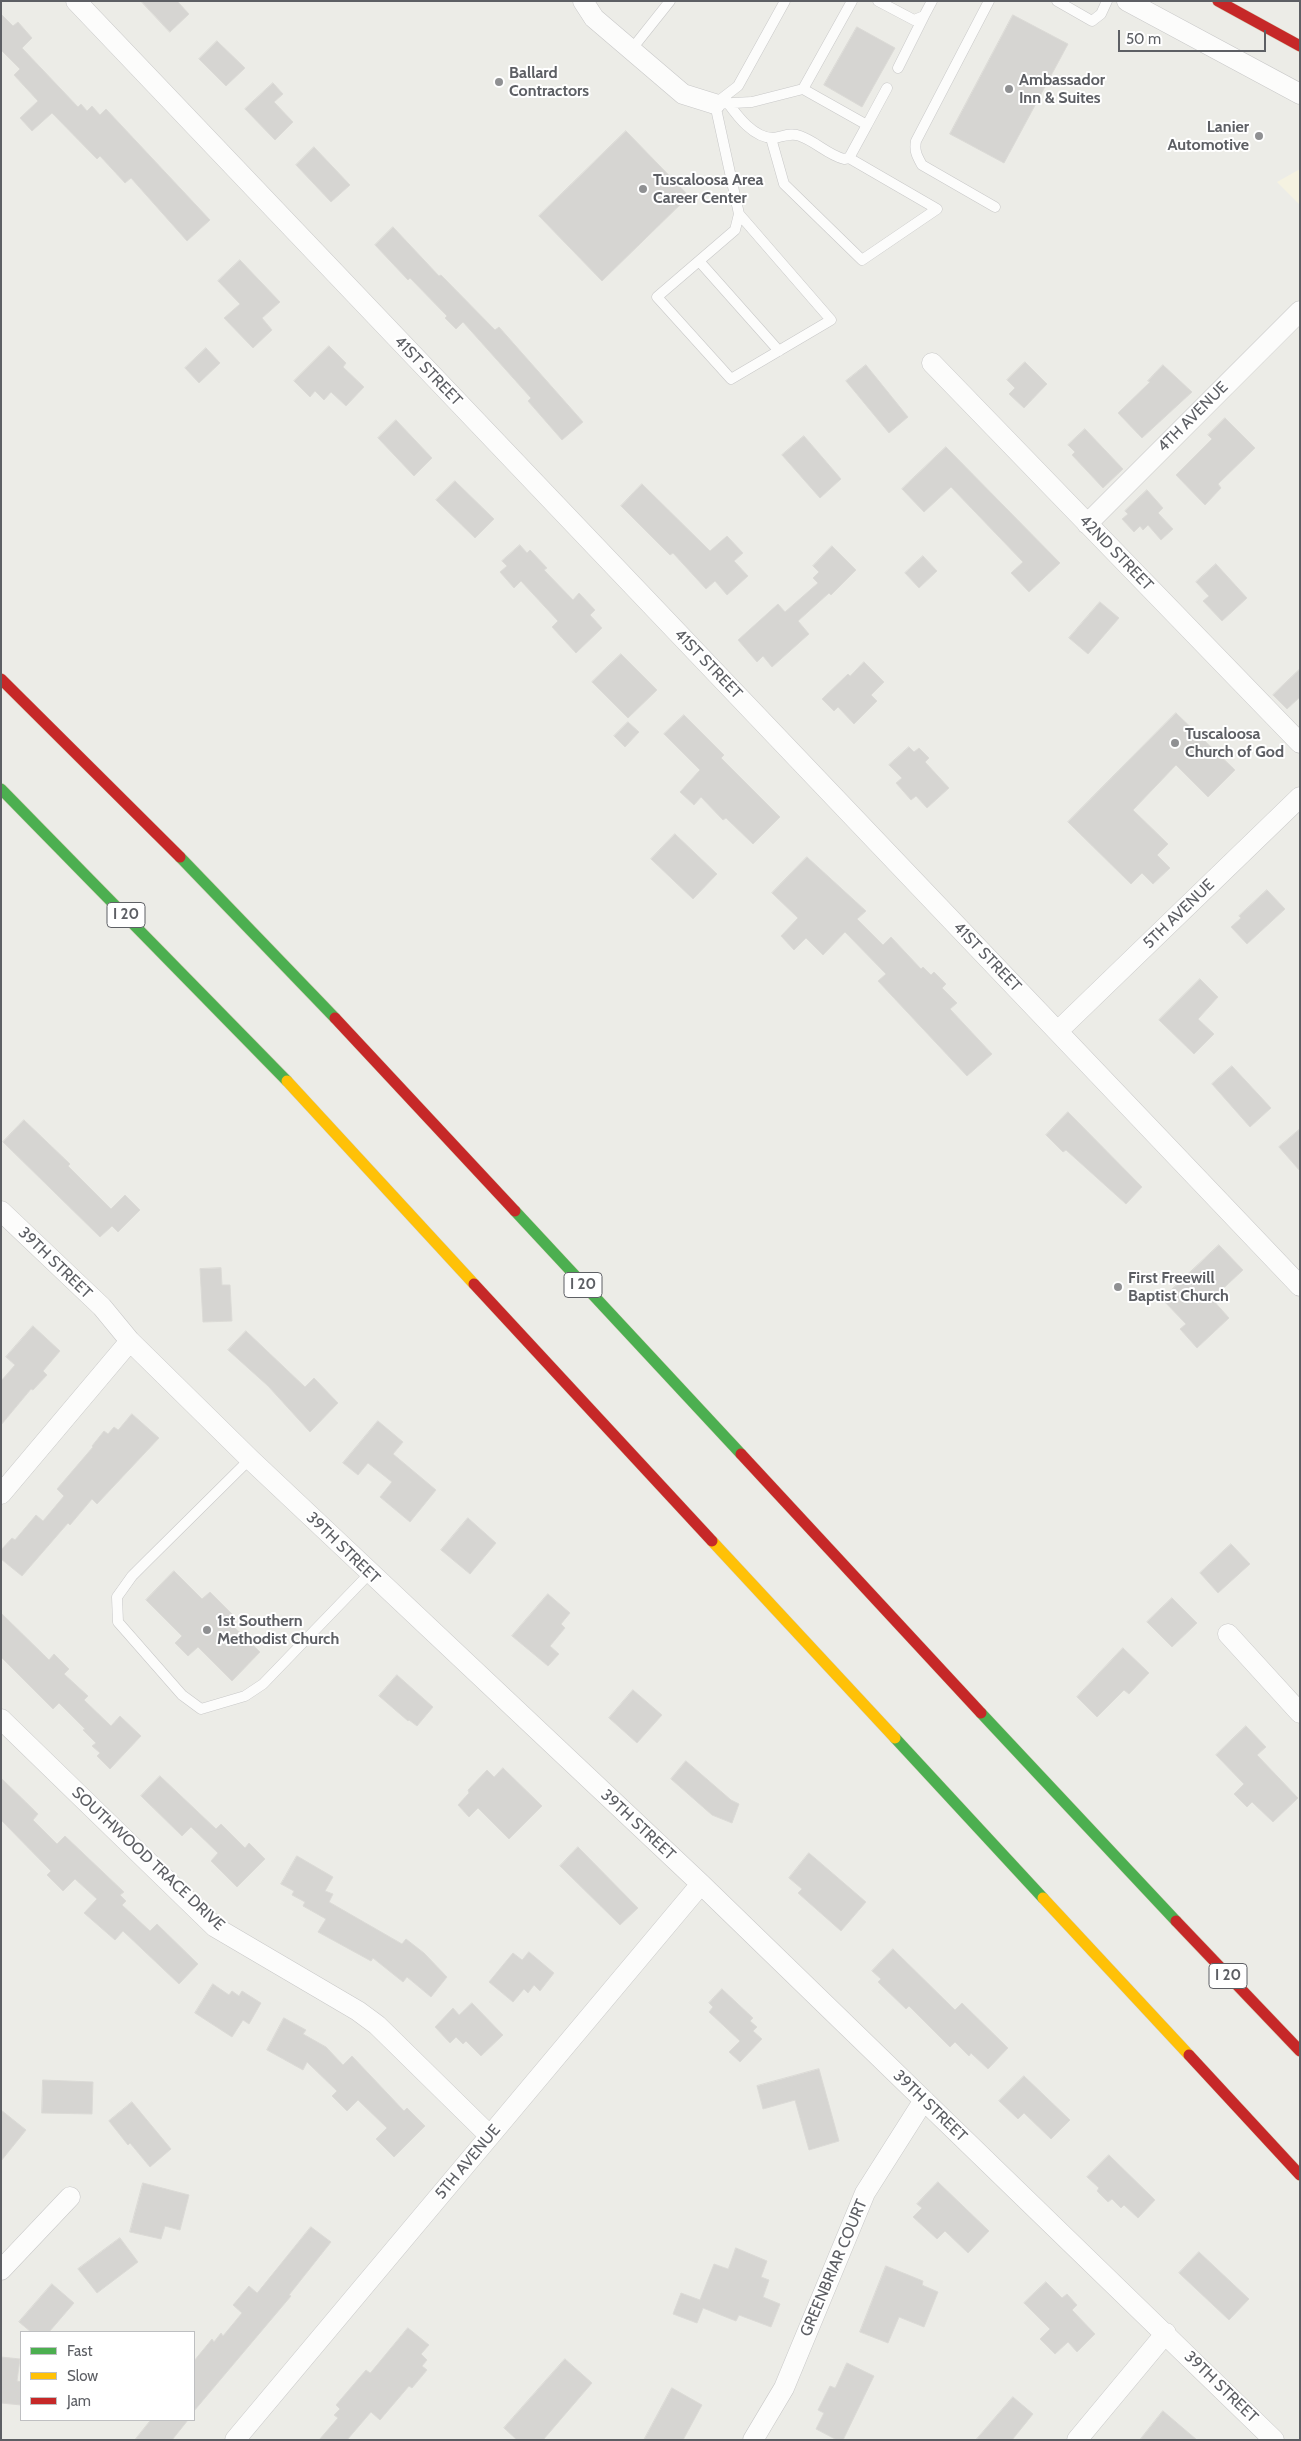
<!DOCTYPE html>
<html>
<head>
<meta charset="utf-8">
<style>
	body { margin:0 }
	#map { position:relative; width:1301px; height:2441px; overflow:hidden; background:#ecece7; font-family:Cabin,sans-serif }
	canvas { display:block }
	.frame { position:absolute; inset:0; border:2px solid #5d5f64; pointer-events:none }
	.legend { position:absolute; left:20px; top:2331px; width:175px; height:90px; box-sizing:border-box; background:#fff; border:1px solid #bebfc1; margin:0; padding:6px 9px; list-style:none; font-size:15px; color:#5d5f64 }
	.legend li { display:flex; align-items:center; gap:10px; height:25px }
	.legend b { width:25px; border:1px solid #bebfc1 }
	.scale { position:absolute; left:1118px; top:30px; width:148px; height:22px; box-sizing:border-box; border:2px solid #5d5f64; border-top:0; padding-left:6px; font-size:15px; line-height:18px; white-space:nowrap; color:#5d5f64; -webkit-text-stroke:4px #fff; paint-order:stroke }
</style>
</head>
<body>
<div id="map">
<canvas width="1301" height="2441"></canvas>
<div class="frame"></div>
<ul class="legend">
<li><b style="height:6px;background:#4caf50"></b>Fast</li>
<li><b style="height:6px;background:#ffc107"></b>Slow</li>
<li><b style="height:6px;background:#c62828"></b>Jam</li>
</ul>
<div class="scale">50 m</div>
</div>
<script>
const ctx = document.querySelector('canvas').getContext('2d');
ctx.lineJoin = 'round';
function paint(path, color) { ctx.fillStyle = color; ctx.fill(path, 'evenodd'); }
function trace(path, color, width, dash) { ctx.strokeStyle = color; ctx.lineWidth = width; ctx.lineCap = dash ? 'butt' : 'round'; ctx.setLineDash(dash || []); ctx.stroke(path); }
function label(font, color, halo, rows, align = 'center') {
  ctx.font = font + ' Cabin,sans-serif'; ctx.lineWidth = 4; ctx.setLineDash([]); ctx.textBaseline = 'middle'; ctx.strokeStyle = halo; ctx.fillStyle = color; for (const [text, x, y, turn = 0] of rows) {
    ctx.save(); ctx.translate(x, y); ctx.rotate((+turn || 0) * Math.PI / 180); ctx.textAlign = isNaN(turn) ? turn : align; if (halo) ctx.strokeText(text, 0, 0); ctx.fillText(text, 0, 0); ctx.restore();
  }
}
paint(new Path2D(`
	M1300 169V205L1277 182Z`), '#f5f2e1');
const building = new Path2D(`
	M141 1H177L189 14 170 32Z
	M1 14 13 26 18 22 32 38 22 48 78 107 81 104 87 111 92 106 100 115 106 109 210 220 187 241 131 178 125 183 100 156 97 159 52 113 32 131 20 118 38 101 14 75 20 69 1 50Z
	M1013 15 1068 44 1004 163 950 134Z
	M857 27 895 48 862 107 824 85Z
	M217 41 245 68 226 86 199 59Z
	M273 83 283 94 274 102 293 122 275 140 245 109Z
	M626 131 689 196 602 281 539 216Z
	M314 147 350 185 331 202 296 165Z
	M393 227 439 276 441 275 495 330 499 327 583 422 562 440 528 401 531 398 463 322 456 329 445 318 447 316 410 278 408 280 375 245Z
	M240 260 280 302 262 318 272 330 253 348 224 318 240 304 218 281Z
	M329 346 346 363 343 367 364 387 346 406 331 392 324 400 315 391 310 397 294 381Z
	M206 348 220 363 199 383 185 368Z
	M1025 362 1047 384 1024 408 1009 394 1015 388 1007 380Z
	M866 365 908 417 889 433 846 381Z
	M1163 365 1192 392 1142 438 1118 413 1150 382 1148 381Z
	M1225 418 1255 448 1218 484 1221 488 1205 505 1176 475 1212 439 1208 435Z
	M396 420 432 458 414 476 378 438Z
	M1085 429 1123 469 1103 488 1072 455 1075 452 1068 445Z
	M804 436 841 479 820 498 782 455Z
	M946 447 1060 563 1029 592 1011 573 1023 562 951 487 924 512 902 489Z
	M455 481 494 519 475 538 436 500Z
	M642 484 710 551 727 536 743 553 734 561 748 576 727 595 715 581 706 589 673 553 670 555 621 506Z
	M1147 490 1163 508 1158 513 1173 529 1161 540 1148 525 1143 530 1140 526 1134 532 1122 519 1128 514 1125 511Z
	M520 545 527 553 530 550 547 568 544 570 573 600 579 593 595 610 590 615 602 628 576 653 552 627 558 621 521 581 514 588 500 572 507 566 502 561Z
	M832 546 856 570 831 595 829 593 798 621 809 634 772 667 763 656 757 662 738 640 778 604 785 612 818 583 813 578 819 572 813 566Z
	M923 556 937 571 919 588 905 573Z
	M1216 564 1247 598 1222 621 1203 601 1209 596 1196 582Z
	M1100 602 1119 618 1088 654 1069 638Z
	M621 654 657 690 628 718 592 682Z
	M864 662 884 682 871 695 877 701 854 724 838 707 834 711 822 699 848 674 850 676Z
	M1300 669V697L1287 709 1273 695Z
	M1176 713 1235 770 1208 797 1176 765 1133 810 1168 844 1157 855 1170 868 1153 884 1142 873 1131 884 1068 822Z
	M684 715 724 755 721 758 780 817 753 844 726 818 723 820 701 797 694 805 680 792 700 770 664 734Z
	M628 722 639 732 625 747 614 736Z
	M909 747 914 752 919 748 929 758 925 762 949 788 927 808 916 796 911 800 896 783 902 778 889 765Z
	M675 834 717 874 693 899 651 859Z
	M807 857 866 911 857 919 883 945 891 937 921 969 923 967 931 975 934 972 946 984 942 988 957 1003 950 1009 992 1054 967 1076 878 981 886 974 845 932 823 955 806 938 794 950 781 936 798 918 772 893Z
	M1267 890 1285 909 1247 944 1231 927 1241 918 1239 916Z
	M1200 979 1218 997 1198 1019 1214 1034 1194 1054 1159 1020Z
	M1232 1066 1271 1108 1250 1127 1212 1084Z
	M1068 1112 1142 1187 1126 1204 1066 1150 1063 1152 1046 1135Z
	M24 1120 70 1164 68 1166 111 1209 125 1195 140 1210 118 1232 112 1226 100 1237 3 1142Z
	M1300 1129V1171L1279 1147Z
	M1219 1245 1243 1270 1212 1299 1229 1318 1197 1348 1180 1329 1186 1324 1162 1299Z
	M221 1268 222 1285H230L232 1321 203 1322 200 1269Z
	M33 1326 60 1351 43 1371 47 1375 33 1390 31 1389 1 1425V1381L15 1365 6 1357Z
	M246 1331 305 1387 314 1378 338 1403 310 1432 268 1386 228 1350Z
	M132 1414 159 1438 97 1504 92 1499 70 1525 68 1523 22 1576 1 1559V1550L12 1538 15 1540 36 1515 43 1521 64 1496 57 1489 93 1447 92 1446 104 1431 108 1434 114 1427 118 1430Z
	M378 1421 403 1442 393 1454 436 1490 410 1522 380 1497 392 1482 368 1463 358 1475 343 1463Z
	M468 1518 496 1543 470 1574 441 1550Z
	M1231 1544 1250 1564 1218 1593 1200 1573Z
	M174 1571 202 1599 210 1592 237 1619 232 1625 260 1652 232 1681 198 1647 188 1656 175 1643 182 1636 146 1600Z
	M548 1594 570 1613 561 1624 565 1628 550 1646 559 1654 548 1666 512 1636Z
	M1172 1598 1197 1623 1172 1647 1147 1622Z
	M1 1613 49 1660 54 1654 69 1669 64 1674 88 1696 84 1700 111 1726 120 1716 141 1736 110 1769 97 1756 100 1753 92 1746 96 1743 83 1730 85 1729 59 1703 53 1709 1 1657Z
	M1123 1648 1149 1673 1129 1694 1124 1690 1097 1717 1077 1697Z
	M397 1675 433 1707 417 1726 409 1720 408 1721 379 1696Z
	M633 1690 662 1715 637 1743 609 1718Z
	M1246 1726 1266 1747 1257 1755 1298 1798 1273 1822 1252 1802 1247 1807 1234 1794 1244 1784 1216 1755Z
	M686 1761 731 1800 739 1804 732 1823 712 1815 671 1779Z
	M503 1768 542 1806 509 1839 478 1808 469 1817 458 1805 469 1793 468 1790 487 1770 494 1777Z
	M160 1776 216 1829 221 1824 245 1848 249 1843 265 1859 237 1887 211 1861 218 1853 191 1827 182 1836 141 1796Z
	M1 1778 38 1814 33 1820 57 1844 65 1836 124 1892 120 1895 126 1901 122 1905 150 1931 157 1924 198 1964 179 1984 123 1931 115 1940 84 1913 97 1899 75 1879 63 1891 47 1875 51 1871 1 1820Z
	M578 1847 638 1908 620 1925 560 1866Z
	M809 1853 866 1902 841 1931 798 1893 802 1889 789 1878Z
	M297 1856 333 1877 325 1891 333 1894 329 1902 402 1944 406 1939 424 1953 447 1977 431 1997 407 1977 403 1982 373 1958 371 1961 318 1932 326 1919 303 1906 305 1902 292 1895 294 1891 281 1884Z
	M893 1949 955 2010 962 2003 1008 2048 988 2069 971 2053 969 2056 955 2042 950 2047 909 2006 906 2009 878 1982 881 1979 872 1971Z
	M529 1952 554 1973 540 1991 534 1985 528 1993 524 1989 513 2002 489 1982 513 1953 522 1960Z
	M213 1984 229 1995 232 1991 239 1996 242 1991 261 2003 249 2024 243 2020 232 2037 195 2013Z
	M722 1989 753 2018 750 2021 757 2027 753 2031 762 2039 740 2062 729 2052 740 2041 709 2012 713 2007 709 2003Z
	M472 2003 503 2035 481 2056 466 2041 463 2044 456 2037 450 2043 435 2027 453 2008 459 2015Z
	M284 2018 306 2030 303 2034 326 2047 343 2065 352 2056 404 2111 407 2108 425 2126 394 2157 376 2139 387 2128 358 2100 347 2111 332 2096 337 2091 307 2062 303 2070 267 2050Z
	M819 2069 839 2141 809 2150 795 2100 763 2109 757 2086Z
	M1024 2076 1070 2120 1051 2139 1024 2113 1018 2119 999 2101Z
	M43 2080 93 2082 92 2114 42 2113Z
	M132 2102 171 2149 150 2167 130 2143 128 2145 109 2121Z
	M1 2110 26 2130 1 2161Z
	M1109 2155 1155 2200 1138 2218 1124 2205 1121 2208 1112 2199 1108 2202 1097 2191 1099 2188 1087 2177Z
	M938 2182 989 2231 968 2253 945 2231 937 2239 913 2217 922 2208 917 2204Z
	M143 2183 189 2195 180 2230 165 2226 161 2239 130 2232Z
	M311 2227 331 2242 289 2295 291 2296 194 2411V2361L212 2339 214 2342 221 2333 223 2336 242 2313 233 2305 249 2286 257 2293Z
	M120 2238 138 2262 97 2293 78 2269Z
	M736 2248 767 2261 761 2277 769 2280 763 2297 780 2304 771 2327 739 2315 736 2321 703 2308 697 2323 673 2314 681 2293 700 2300 714 2264 728 2269Z
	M1199 2252 1249 2299 1229 2320 1179 2273Z
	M886 2266 923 2281 922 2285 938 2292 924 2327 899 2317 888 2343 860 2332Z
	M1046 2282 1062 2298 1067 2294 1077 2305 1072 2310 1095 2334 1077 2352 1068 2342 1055 2354 1040 2339 1050 2329 1024 2303Z
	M52 2284 74 2303 49 2332H31L19 2322Z
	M408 2328 429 2345 421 2354 427 2360 422 2366 427 2370 412 2388 409 2386 380 2420 371 2412 347 2440H319L338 2418 334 2415 340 2409 336 2405 366 2370 370 2373Z
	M1 2357 20 2359 17 2381 21 2382V2405L1 2403Z
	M565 2359 592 2383 543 2440H517L504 2428Z
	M847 2363 874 2376 843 2440H837L816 2429 824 2413 818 2410 830 2386 835 2388Z
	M672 2388 702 2405 683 2440H644Z
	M1013 2397 1033 2414 1012 2440H976Z
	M1163 2411 1197 2440H1140Z
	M151 2420H188L172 2440H135Z`);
paint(building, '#d6d5d2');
trace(building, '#dbdad6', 1);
const lane = new Path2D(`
	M878 1 914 20 924 16 932 1
	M989 1 916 141C914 151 917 156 922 165L995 207
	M1057 1 1092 21 1101 14 1107 1
	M631 50 670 1
	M898 68 924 16
	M803 89 852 1
	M716 103 738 86 785 1
	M715 104 739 214 735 230 657 297 731 379 831 320 739 214
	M715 104 752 102 803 89 867 125 849 158 844 159C828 155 815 141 800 136 791 132 782 137 773 138 754 138 738 117 728 103
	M867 125 887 88
	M771 138 784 184 862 260 937 209 849 158
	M699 261 779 351
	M250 1459 149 1559 132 1576 117 1597 118 1622 182 1695 201 1709 245 1696 263 1684 370 1573`);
const street = new Path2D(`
	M76 1 1300 1286
	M583 1 594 18 683 94 715 104
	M1127 1 1300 94
	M932 363 1300 743
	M1087 524 1300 311
	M1058 1031 1300 797
	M1 1211 102 1307 130 1341 250 1459 701 1884 1274 2440
	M1 1494 130 1341
	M1228 1634 1300 1713
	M1 1719 215 1927 358 2011 377 2025 490 2136
	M1 2270 70 2197
	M235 2440 701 1884
	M753 2440 784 2388 865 2193 924 2100
	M1077 2440 1166 2333`);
const fast = new Path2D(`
	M1 789 287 1081
	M180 857 335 1018
	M515 1211 741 1454
	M981 1713 1176 1921
	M895 1738 1043 1898`);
const slow = new Path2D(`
	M287 1081 474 1284
	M712 1541 895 1738
	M1043 1898 1189 2055`);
const jam = new Path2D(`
	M1218 1 1300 46
	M1 679 180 857
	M335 1018 515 1211
	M474 1284 712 1541
	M741 1454 981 1713
	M1176 1921 1300 2051
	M1189 2055 1300 2175`);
trace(lane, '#c8c8c8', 11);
trace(street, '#c8c8c8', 21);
trace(fast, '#d2ceb7', 12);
trace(slow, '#d2ceb7', 12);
trace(jam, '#d2ceb7', 12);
trace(lane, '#fcfcfb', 10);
trace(street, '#fcfcfb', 20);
trace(fast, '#4caf50', 11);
trace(slow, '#ffc107', 11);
trace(jam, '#c62828', 11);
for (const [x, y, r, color] of [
	[499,82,5,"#8f9092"],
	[1009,89,5,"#8f9092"],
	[1259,136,5,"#8f9092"],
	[643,189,5,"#8f9092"],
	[1175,743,5,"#8f9092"],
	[1118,1287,5,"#8f9092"],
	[207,1630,5,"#8f9092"]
]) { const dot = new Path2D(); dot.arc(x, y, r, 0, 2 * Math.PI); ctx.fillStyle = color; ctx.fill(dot); trace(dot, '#fff', 2); }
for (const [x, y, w] of [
	[126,915,38],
	[583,1285,38],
	[1228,1976,38]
]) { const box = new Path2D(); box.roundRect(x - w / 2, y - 12.5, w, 25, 4); ctx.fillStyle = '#fff'; ctx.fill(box); trace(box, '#5d5f64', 1); }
label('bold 15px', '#5d5f64', null, [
	["I 20",126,915],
	["I 20",583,1285],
	["I 20",1228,1976]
]);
label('bold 16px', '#5d5f64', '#fff', [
	["Ballard",509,73],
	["Contractors",509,91],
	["Ambassador",1019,80],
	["Inn & Suites",1019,98],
	["Lanier",1249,127,"right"],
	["Automotive",1249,145,"right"],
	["Tuscaloosa Area",653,180],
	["Career Center",653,198],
	["Tuscaloosa",1185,734],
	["Church of God",1185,752],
	["First Freewill",1128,1278],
	["Baptist Church",1128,1296],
	["1st Southern",217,1621],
	["Methodist Church",217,1639]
], 'left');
label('16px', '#5d5f64', '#fff', [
	["41ST STREET",428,371,46],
	["4TH AVENUE",1193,417,-45],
	["42ND STREET",1116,553,46],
	["41ST STREET",708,664,46],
	["5TH AVENUE",1179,914,-44],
	["41ST STREET",987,957,46],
	["39TH STREET",55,1263,44],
	["39TH STREET",343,1548,44],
	["39TH STREET",638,1825,43],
	["SOUTHWOOD TRACE DRIVE",148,1859,43],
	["39TH STREET",930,2106,44],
	["5TH AVENUE",468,2162,-50],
	["GREENBRIAR COURT",834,2268,-67],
	["39TH STREET",1221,2387,44]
]);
</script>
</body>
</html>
